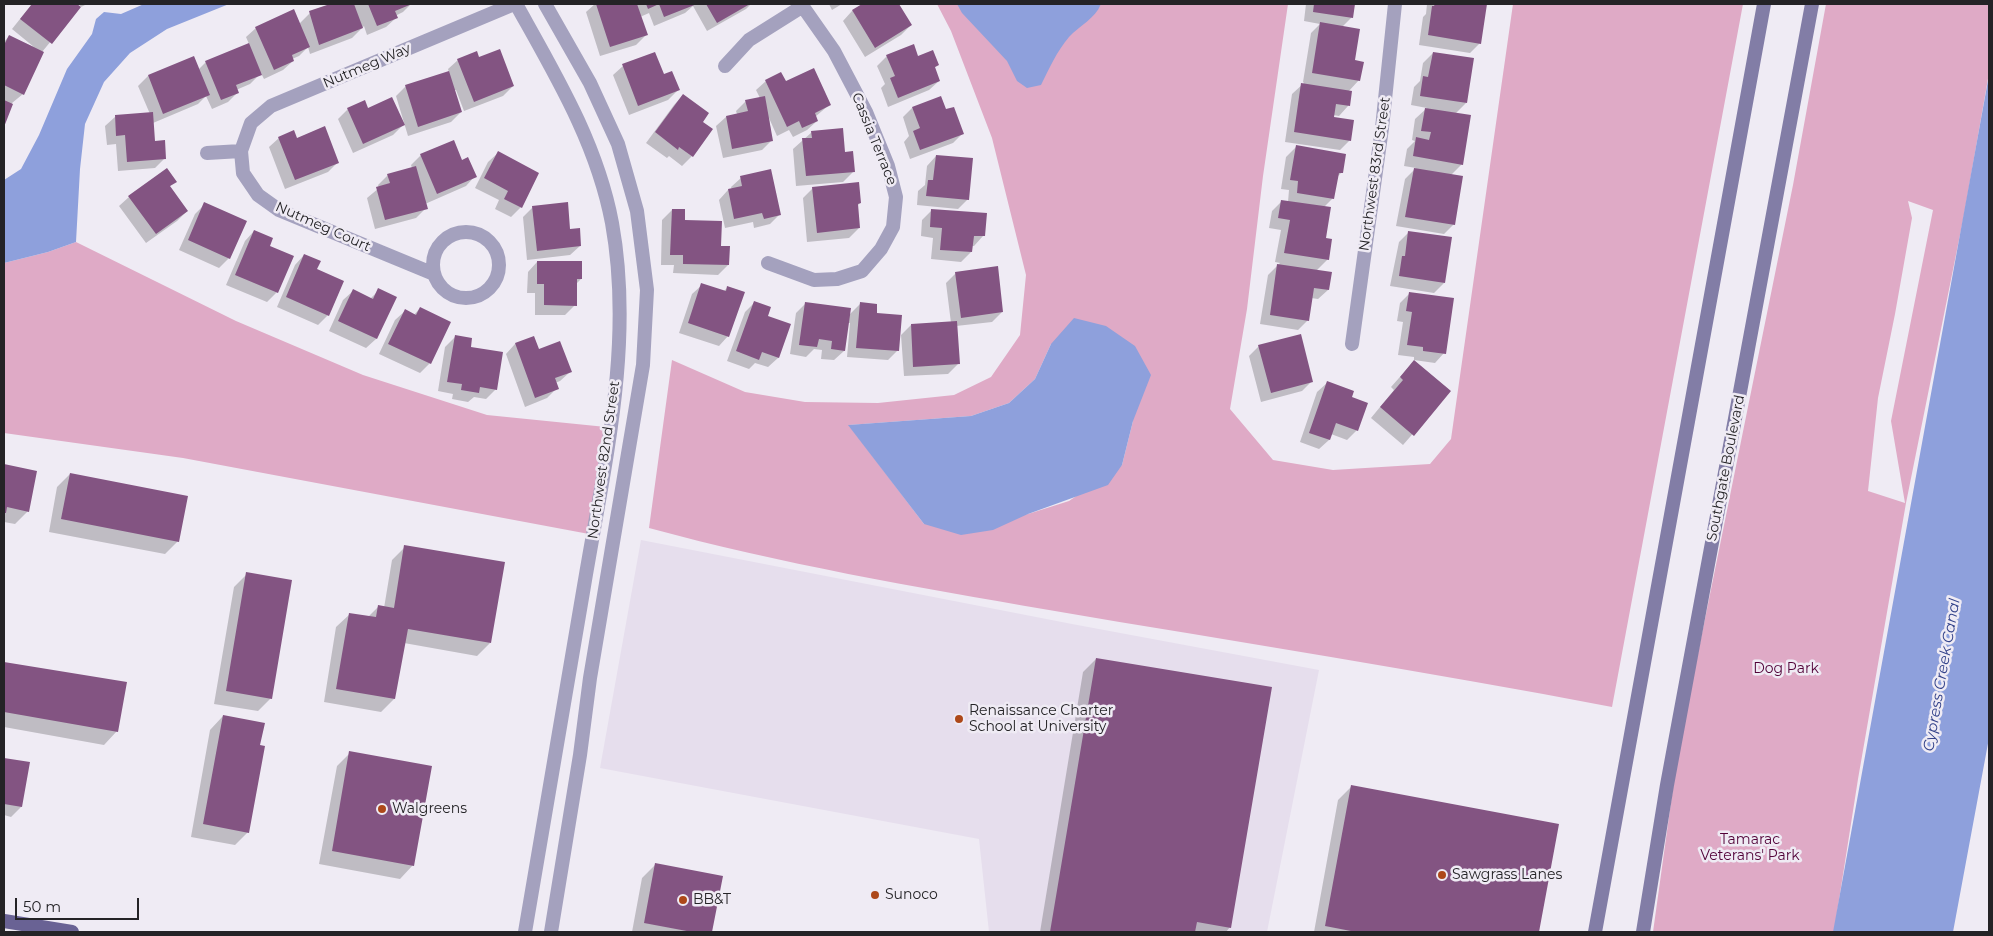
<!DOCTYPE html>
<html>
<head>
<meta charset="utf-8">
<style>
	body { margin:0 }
	#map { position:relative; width:1993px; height:936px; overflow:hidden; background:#efebf4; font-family:Montserrat,sans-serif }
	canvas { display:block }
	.frame { position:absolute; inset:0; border:5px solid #242326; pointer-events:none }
	.scale { position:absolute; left:15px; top:898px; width:124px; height:22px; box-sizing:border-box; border:2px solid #242326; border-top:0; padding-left:6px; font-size:15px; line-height:18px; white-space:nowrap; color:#242326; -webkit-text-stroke:4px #efebf4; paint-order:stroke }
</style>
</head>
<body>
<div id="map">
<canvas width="1993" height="936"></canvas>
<div class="frame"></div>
<div class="scale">50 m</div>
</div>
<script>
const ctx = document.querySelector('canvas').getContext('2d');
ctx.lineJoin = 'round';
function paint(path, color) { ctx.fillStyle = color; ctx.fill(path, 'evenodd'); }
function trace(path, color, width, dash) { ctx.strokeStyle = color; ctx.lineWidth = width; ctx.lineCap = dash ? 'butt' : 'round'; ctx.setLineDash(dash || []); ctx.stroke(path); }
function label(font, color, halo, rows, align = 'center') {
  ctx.font = font + ' Montserrat,sans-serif'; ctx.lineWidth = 5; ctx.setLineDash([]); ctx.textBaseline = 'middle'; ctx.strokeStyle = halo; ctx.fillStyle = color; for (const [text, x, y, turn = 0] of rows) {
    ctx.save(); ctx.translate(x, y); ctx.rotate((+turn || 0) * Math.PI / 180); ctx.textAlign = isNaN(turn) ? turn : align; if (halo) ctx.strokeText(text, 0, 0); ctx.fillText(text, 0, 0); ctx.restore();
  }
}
paint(new Path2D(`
	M641 540 1072 624 1319 670 1267 932H989L979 839 600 768Z`), '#e6deed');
paint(new Path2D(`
	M937 4H1288L1263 176 1247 309 1230 409 1273 460 1333 470 1430 464 1451 439 1513 4H1743L1612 707C1425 671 1237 642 1049 610 915 587 781 564 649 528L672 360 745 392 805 402 878 403 954 395 991 377 1020 335 1026 275 992 138 951 31ZM1051 344 1133 421 1122 465 1069 501 1028 514 924 524 849 425 971 416 1009 403 1035 379Z
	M1826 4H1989V73L1964 215 1906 503 1858 779 1834 932H1653L1678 752 1793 185ZM1908 201 1933 210 1891 421 1905 503 1868 491 1878 398 1895 314 1912 218Z
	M76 242 236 321 363 375 487 415 606 427 589 534 183 458 4 433V263L48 252Z`), '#dfaac6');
paint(new Path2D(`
	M144 4H229L167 29 130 53 104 82 85 124 80 169 76 242 48 252 4 263V180L21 169 39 135 67 69 92 34 96 19 104 12 121 14Z
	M957 4H1101C1095 19 1080 25 1069 37 1057 51 1049 69 1041 85L1027 88 1017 81 1007 61 962 13Z
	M1989 75V738L1953 932H1833Z
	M1074 318 1106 326 1135 346 1151 375 1133 421 1122 465 1108 485 1028 514 993 530 961 535 924 524 848 425 971 416 1009 403 1035 379 1051 344Z`), '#8ea0dc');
paint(new Path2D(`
	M32 4H75L79 7 42 52 23 94 12 103 4 124V42L9 36 34 47 12 29Z
	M79 4H87L81 7Z
	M333 4H411L403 12 395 16 396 18 386 27 367 35 364 26 352 38 310 54 308 47 299 56 292 59 293 61 283 70 264 79 261 73 250 84 236 90 237 93 228 102 212 109 206 96 198 104 153 123 154 142 165 158 155 168 118 171 116 144 107 145 105 126 115 117 150 114 138 86 148 76 193 58 198 70 206 62 249 44 246 37 256 28 299 24 310 13Z
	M595 4H751L746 9 707 31 693 6 685 13 654 26 649 13 640 17 646 35 636 45 600 56 586 12Z
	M829 4H842L832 10Z
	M865 4H898L911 25 901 35 865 57 843 21 852 11Z
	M1306 4H1354L1352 17 1342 27 1359 80 1348 92H1351L1348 106 1339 116 1333 115V118L1350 140 1340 150 1285 142 1292 94 1304 83 1303 82 1311 33 1320 24 1304 21Z
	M1427 4H1486L1480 43 1470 53 1419 45 1423 17 1426 14Z
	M1433 53 1466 103 1455 114 1462 164 1451 175 1454 224 1444 234 1396 226 1405 179 1416 168 1404 166 1407 149 1415 141 1412 140 1415 119 1427 108 1411 105 1414 87 1420 81 1423 63Z
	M887 56 917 57 938 65 934 68 939 81 929 90 888 107 881 88 885 84 877 66Z
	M478 59 513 86 503 96 464 111 456 90H454L461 112 451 122 408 136 396 96 406 86 449 72 448 69 458 60Z
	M623 66 678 90 668 100 629 115 613 75Z
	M766 81 785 83 829 105 815 117 817 121 807 130 793 137 789 130 777 136 769 118 772 140 762 150 723 158 716 126 726 117 737 114 736 111 746 101 760 98 756 90Z
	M683 95 701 122 692 156 682 166 669 156 667 158 646 143 674 105Z
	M912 108 962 134 953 143 910 159 904 142 909 136 903 117Z
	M348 109H368L403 125 393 135 353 153 338 119Z
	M812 132 844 153 853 172 843 182 796 186 793 149Z
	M279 138 338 162 328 172 285 189 269 147Z
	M1296 147 1341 173 1336 178 1333 198 1324 207V240L1328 259 1316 271 1328 290 1318 299 1311 298 1308 320 1298 330 1260 324 1268 275 1280 263 1275 262 1281 230 1269 228 1272 211 1282 201 1288 202 1289 190 1281 189 1286 157Z
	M498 153 521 207 511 217 495 209 499 200 475 188 488 162Z
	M421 155 461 161 475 176 466 186 425 204 426 208 416 218 375 229 367 198 379 188 378 185 388 175 412 168 411 165Z
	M936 156 968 199 958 209 917 205 918 191 925 185 927 166Z
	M741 178 780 214 770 224 754 228 753 222 725 228 719 200 728 190H732L731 187Z
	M175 182 169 187 187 211 177 221 146 243 119 206 129 197Z
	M813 188 860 203 857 206 859 228 849 238 807 242 803 198Z
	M205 204 229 258 219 268 179 250 195 214Z
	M533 207 569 230 580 246 570 255 527 260 523 217Z
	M672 210 683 221 720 247 728 265 718 275 673 273 674 265H661L662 220Z
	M932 210 983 236 974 246H971V252L961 262 931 259 933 238 921 236 922 220Z
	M254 231 268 246 277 292 267 302 226 285 245 241Z
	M1409 232 1444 283 1434 293 1390 286 1399 242Z
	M304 255 328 315 318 325 277 307 295 265Z
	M537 262 581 279 576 284 575 305 565 315H535V293H527L528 272Z
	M956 273 1002 312 992 322 956 326 958 364 948 374 904 376 901 335 911 325 951 323 946 283Z
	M702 285 723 292 727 288 728 336 719 346 679 333 692 294Z
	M379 290 395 298 376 339 366 348 329 331 343 300 353 291 370 299Z
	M1410 293 1444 353 1435 363 1414 360V357L1398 355 1403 322 1397 321 1400 303Z
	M754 303 766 316 790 325 778 358 768 367 755 363 749 369 727 361 745 312Z
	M806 303 849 315 860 304 875 314 898 350 888 360 847 357 850 323H848L844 351 834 360 821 359 822 350 814 349 806 357 790 354 796 313Z
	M420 308 430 363 420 373 379 354 395 320 405 311 414 315Z
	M455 337 470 348 496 389 486 399 474 397 468 402 452 399 453 394 438 391 445 347Z
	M515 344 538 350 570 372 560 381 555 383 557 388 547 398 525 407 506 354Z
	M1259 346 1311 382 1302 391 1261 402 1249 356Z
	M1414 361 1450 391 1403 445 1371 418 1394 390 1391 387Z
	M1327 383 1351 397 1357 430 1347 440 1331 434 1329 440 1319 449 1300 442 1317 392Z
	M4 465 36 472 28 511 15 524 4 522Z
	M70 474 178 541 165 554 49 532 57 487Z
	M405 547 490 643 477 656 404 643 394 699 381 712 324 702 336 627 350 614 368 617 378 607 384 608 392 560Z
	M247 574 271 698 258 711 214 704 234 587Z
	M1096 659 1230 927 1226 932H1040L1083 672Z
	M4 663 126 683 117 731 104 745 4 727Z
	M223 716 259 746 248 832 235 845 191 837 210 730Z
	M350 753 413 865 400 879 319 864 337 766Z
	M4 759 29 763 21 807 11 817 4 815Z
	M1351 787 1558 825 1538 932H1314L1338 800Z
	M655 865 722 877 711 932H632L642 878Z`), '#0003');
paint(new Path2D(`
	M32 4H77L81 7 52 44 20 19Z
	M330 4H354L363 28 319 45 309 11Z
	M368 4H412L395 11 398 18 377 26Z
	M596 4H637L648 35 610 47Z
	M646 4H697L664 17 659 4 648 9Z
	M706 4H750L717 23Z
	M862 4H899L912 25 875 48 852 10Z
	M1314 4H1355L1353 18 1313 12Z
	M1435 4H1487L1481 44 1428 35 1432 6H1434Z
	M294 9 310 47 292 55 294 61 274 70 255 27Z
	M1320 22 1360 29 1355 60 1364 62 1360 81 1312 73Z
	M9 35 44 52 24 95 4 85V45Z
	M249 43 262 75 236 85 239 93 221 100 205 61Z
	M914 44 918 56 933 50 939 65 935 67 940 81 898 98 890 78 895 76 886 55Z
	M500 49 514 86 474 102 457 59 477 51 479 57Z
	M655 52 664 74 672 71 680 90 638 106 622 64Z
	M1433 52 1474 58 1467 103 1420 96 1423 76 1428 77Z
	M194 56 210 95 163 114 148 75Z
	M814 68 831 105 815 113 818 121 802 128 799 121 787 127 765 80 781 72 786 81Z
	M449 71 462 112 418 127 405 85Z
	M1301 83 1352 91 1350 106 1336 104 1334 117 1354 120 1351 141 1294 132Z
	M683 94 709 113 703 122 713 129 693 157 679 147 678 150 655 132Z
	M765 96 773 141 732 149 726 116 748 111 745 100Z
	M941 96 946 109 954 107 964 134 920 150 913 131 920 128 912 107Z
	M392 97 405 125 363 144 347 108 365 100 368 108Z
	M4 100 13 104 4 127Z
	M1425 108 1471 115 1463 165 1413 156 1416 137 1429 140 1431 132 1421 131Z
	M153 112 155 141 165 140 166 159 127 162 125 135 116 136 115 115Z
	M325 126 339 163 295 180 278 137 294 130 297 138Z
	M843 128 845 152 853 151 855 172 806 176 802 138H812L811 131Z
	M454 140 462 160 468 157 477 177 437 194 420 154Z
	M1296 145 1346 154 1343 173H1339L1334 199 1297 193 1298 181 1290 180Z
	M498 151 539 173 522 208 504 199 508 191 484 178Z
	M936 155 973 158 969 200 926 196 928 180H933Z
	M416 166 428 209 385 220 376 187 390 183 387 174Z
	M167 168 177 182 170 186 188 211 156 234 128 196Z
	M1414 168 1463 176 1455 225 1405 217Z
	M771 169 781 215 764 219 762 213 734 219 728 189 742 186 740 176Z
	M859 182 861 203 858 204 860 228 817 233 812 187Z
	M1281 200 1331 207 1326 238 1332 239 1329 260 1284 253 1290 220 1278 218Z
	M204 202 247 221 230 259 188 240Z
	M568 202 570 229 580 228 581 246 537 251 532 206Z
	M672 209H685V220L722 221 721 246H730L729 265 683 264V255H670Z
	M931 209 987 213 985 236H974L972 252 940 250 942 228 930 227Z
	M254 230 273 238 270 246 294 256 278 293 235 275Z
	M1408 231 1452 237 1445 283 1399 276 1402 256H1405Z
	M304 254 321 261 317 269 344 281 329 316 286 297Z
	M537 261H582V279H577V306L544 305V284H537Z
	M1277 264 1332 272 1329 290 1314 288 1309 321 1270 315Z
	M998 266 1003 312 961 318 955 272Z
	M701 283 726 291 727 286 745 292 729 337 688 323Z
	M378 288 397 297 377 339 338 321 353 289 373 299Z
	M1409 292 1454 298 1446 354 1423 351V347L1407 345 1412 312 1406 311Z
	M754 301 771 307 768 316 791 324 779 358 762 352 759 360 736 351Z
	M805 302 851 308 845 351 831 349 832 341 819 339 817 347 799 345Z
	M860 302 877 304V313L902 315 899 351 856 348Z
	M420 307 451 322 431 364 388 344 405 309 416 315Z
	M957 321 960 364 913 367 911 324Z
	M1301 334 1313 382 1271 393 1258 345Z
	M455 335 472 338 471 347 503 352 497 390 480 387 479 393 461 390 462 384 447 382Z
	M534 336 539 349 560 341 572 372 555 378 559 389 535 398 515 343Z
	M1414 360 1451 391 1414 436 1380 407 1403 380 1400 377Z
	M1327 381 1354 391 1352 397 1368 403 1358 431 1336 423 1330 440 1309 433Z
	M4 464 37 471 29 512 7 507 6 513H4Z
	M70 473 188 496 179 542 61 519Z
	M404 545 505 562 491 643 408 629 395 699 336 689 349 613 376 617 378 605 394 608Z
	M246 572 292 580 272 699 226 691Z
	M1096 658 1272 687 1231 928 1197 922 1195 932H1050Z
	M4 662 127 682 118 732 4 712Z
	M223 715 265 723 260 745 265 746 249 833 203 824Z
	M349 751 432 766 414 866 332 851Z
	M4 758 30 762 22 807 4 804Z
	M1351 785 1559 824 1539 932H1356L1325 926Z
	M655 863 723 876 712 932H692L644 923Z`), '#835482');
trace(new Path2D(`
	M725 66 749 40 803 6
	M207 153 241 151
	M433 265a33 33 0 1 1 66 0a33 33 0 1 1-66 0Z
	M768 263 814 280 837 279 862 271 881 249 893 227 896 197 888 166 866 112 834 51 801 4
	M434 274 279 210 258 195 243 173 241 151 251 123 271 106 514 4
	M1352 344 1382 128 1395 4`), '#a4a1be', 14);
trace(new Path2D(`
	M516 4C555 74 597 143 612 223 634 344 604 466 584 586 564 701 545 817 525 932
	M545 4 590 83 618 144 637 211 647 290 643 365 590 678 580 755 551 932`), '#a4a1be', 14);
trace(new Path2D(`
	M1595 932 1764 4
	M1643 932 1667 785 1812 4`), '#827da6', 14);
trace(new Path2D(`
	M4 921 72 932`), '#696294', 14);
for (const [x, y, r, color] of [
	[959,719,5,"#ad4819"],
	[382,809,5,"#ad4819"],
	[1442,875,5,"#ad4819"],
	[875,895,5,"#ad4819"],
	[683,900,5,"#ad4819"]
]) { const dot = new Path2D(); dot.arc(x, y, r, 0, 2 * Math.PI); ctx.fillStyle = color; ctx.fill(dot); trace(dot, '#efebf4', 2); }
label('14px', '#242326', '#efebf4', [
	["Nutmeg Way",367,66,-23],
	["Cassia Terrace",874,139,68],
	["Northwest 83rd Street",1375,174,-82],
	["Nutmeg Court",323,227,24],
	["Northwest 82nd Street",604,460,-82],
	["Southgate Boulevard",1726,468,-79]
]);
label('14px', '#510238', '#efebf4', [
	["Dog Park",1786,669],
	["Tamarac",1750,840],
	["Veterans' Park",1750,856]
]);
label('14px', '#242326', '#efebf4', [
	["Renaissance Charter",969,711],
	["School at University",969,727],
	["Walgreens",392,809],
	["Sawgrass Lanes",1452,875],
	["Sunoco",885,895],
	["BB&T",693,900]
], 'left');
label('italic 15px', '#33428a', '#efebf4', [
	["Cypress Creek Canal",1942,675,-80]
]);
</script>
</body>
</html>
